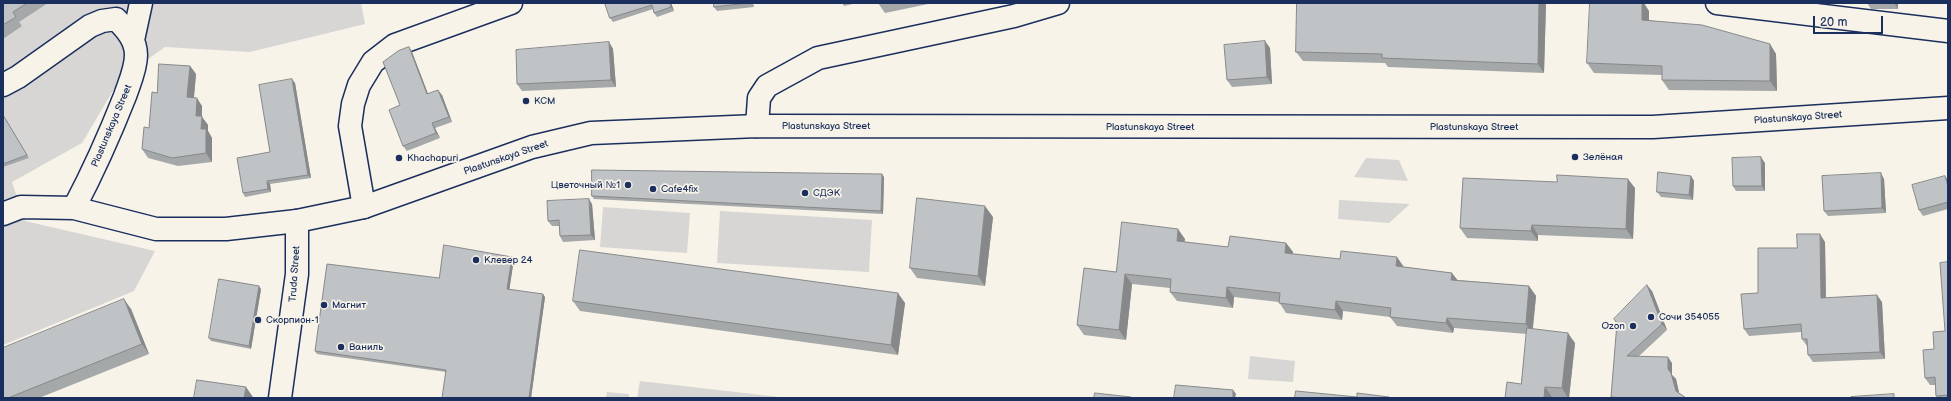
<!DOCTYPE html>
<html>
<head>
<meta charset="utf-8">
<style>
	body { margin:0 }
	#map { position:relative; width:1951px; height:401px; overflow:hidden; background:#f7f3e8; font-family:"Balsamiq Sans",sans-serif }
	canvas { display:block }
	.frame { position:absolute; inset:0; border:4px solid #1b2f5e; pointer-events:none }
	.scale { position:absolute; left:1813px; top:16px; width:70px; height:18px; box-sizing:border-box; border:2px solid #1b2f5e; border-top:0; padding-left:5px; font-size:12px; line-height:14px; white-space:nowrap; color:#1b2f5e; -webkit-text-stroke:3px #f7f3e8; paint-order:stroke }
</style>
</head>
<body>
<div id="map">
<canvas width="1951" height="401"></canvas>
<div class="frame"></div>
<div class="scale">20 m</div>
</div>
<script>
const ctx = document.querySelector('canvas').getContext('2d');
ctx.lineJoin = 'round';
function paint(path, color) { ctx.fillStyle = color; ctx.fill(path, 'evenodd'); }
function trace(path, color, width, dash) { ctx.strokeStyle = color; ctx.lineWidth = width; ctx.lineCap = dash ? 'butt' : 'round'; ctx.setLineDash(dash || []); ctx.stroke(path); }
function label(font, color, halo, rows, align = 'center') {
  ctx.font = font + ' "Balsamiq Sans",sans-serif'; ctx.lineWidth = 3.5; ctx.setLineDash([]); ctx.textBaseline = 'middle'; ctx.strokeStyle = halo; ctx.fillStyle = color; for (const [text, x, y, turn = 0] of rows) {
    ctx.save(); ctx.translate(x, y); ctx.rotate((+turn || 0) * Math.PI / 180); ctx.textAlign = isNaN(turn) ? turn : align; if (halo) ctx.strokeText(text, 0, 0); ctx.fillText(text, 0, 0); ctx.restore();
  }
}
paint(new Path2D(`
	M3 3H361L365 24 250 52 165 47 120 79 82 143 12 182 25 221 155 251 134 291 3 345Z
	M1366 158 1399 160 1408 181 1354 177Z
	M1339 200 1410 204 1389 223 1338 219Z
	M603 207 690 213 687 253 600 247Z
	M720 211 872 220 869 272 717 263Z
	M1250 356 1295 361 1293 382 1248 379Z
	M640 381 788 398H637Z
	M607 392 629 394V398H606Z`), '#d7d6d4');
const street = new Path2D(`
	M1717 3 1948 31
	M133 40 141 3
	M757 126 759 98 767 86 818 58 1014 16 1058 3
	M364 207 350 126 353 104 359 85 373 62 395 45 511 3
	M280 398 297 274V221`);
const secondary = new Path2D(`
	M3 85 18 77 90 26 102 21 116 19C126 29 136 40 136 55 136 69 129 84 125 96 110 134 93 172 74 208
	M3 214 21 207 74 208 156 229H226L297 221 364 207 532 147 591 133 757 126 1653 127 1948 108`);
trace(street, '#1b2f5e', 25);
trace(secondary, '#1b2f5e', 25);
trace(street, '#f7f3e8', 22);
trace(secondary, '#f7f3e8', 22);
paint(new Path2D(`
	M3 3H48L19 22 22 26 3 39Z
	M605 3H671L674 11 657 17 654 13 653 9 613 22 610 18Z
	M714 3H753L754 7 717 11 714 7Z
	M842 3H857L844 6Z
	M878 3H933L885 13Z
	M1297 3H1545L1546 4 1544 73 1388 67 1385 63 1303 61 1296 52Z
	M1867 3H1898V9H1871Z
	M1649 11V20L1770 44 1776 54 1777 91 1669 90 1662 80V75L1594 73 1587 63Z
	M609 42 613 49 616 87 522 91 517 84Z
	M409 47 412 52 428 94 442 95 452 122 435 128 440 138 407 151 403 146 400 105Z
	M1270 48 1272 84 1232 87 1227 80Z
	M190 66 196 74 194 98 202 106V117L208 125V131L212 138V162L178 166 148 158 142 149 149 128 157 93Z
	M295 83 311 178 270 184 271 192 245 197 243 193 270 152Z
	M3 115 29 158 3 167Z
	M1765 163V191H1736L1733 186Z
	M1691 176 1694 181 1693 200 1661 197 1657 192Z
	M884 177 883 214 594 199 592 196Z
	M1884 179 1886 213 1828 216 1824 211Z
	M1948 180V209L1923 216 1919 210Z
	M1635 188 1633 239 1538 235V241L1467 238 1460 228Z
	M592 204 595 240 563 242 560 236 559 226H552L548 221Z
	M993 217 985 286 917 278 910 268Z
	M1185 239 1184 242 1228 247 1286 243 1293 252V254L1404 267 1457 280 1529 286 1536 296 1533 329 1575 343 1569 398 1552 397V398H1505L1521 384 1527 334 1454 328 1453 333 1397 326 1390 317 1343 311 1342 320 1286 313 1279 302 1234 297 1233 308 1177 301 1170 292V288L1132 284 1126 340 1084 335 1077 325 1116 272Z
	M1825 242 1826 298 1882 302 1885 359 1813 362 1808 355 1807 346 1802 339 1801 332 1749 336 1744 329 1758 293 1797 248Z
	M514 259 509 289 545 297 531 398H442L446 372 317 354 315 351 439 278Z
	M1948 262V398H1938L1936 396 1935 385H1930L1925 378 1945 331Z
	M261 289 251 349 211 341 209 338Z
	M1652 291 1667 330 1638 357 1672 363V375L1676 379 1679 393 1686 398H1612L1611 397 1617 324 1614 319Z
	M573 301 905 303 898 355 580 311Z
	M131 309 149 354 39 398H3Z`), '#a5a8a9');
paint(new Path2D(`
	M670 3H671L674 11 671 7Z
	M1539 3H1545L1546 4 1544 73 1538 64Z
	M1642 3H1644L1649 11V29L1642 20Z
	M1894 3H1898V9Z
	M1265 41 1270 48 1272 84 1267 77Z
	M609 42 613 49 616 87 611 80Z
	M1770 44 1776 54 1777 91 1770 81Z
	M409 47 412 52 430 99 427 94Z
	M190 66 196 74 193 106 187 97Z
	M292 79 295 83 311 178 308 175Z
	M438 90 442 95 452 122 449 117Z
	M197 98 202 106V117L208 125V131L212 138V162L206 153 201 129 196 116Z
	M432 123 435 128 440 138 436 133Z
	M1761 157 1765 163V191L1762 186Z
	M1881 173 1884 179 1886 213 1882 208Z
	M882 174 884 177 883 214 881 211Z
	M1691 176 1694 181 1693 200 1689 195Z
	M1945 176 1948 180V186Z
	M1628 179 1635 188 1633 239 1626 229Z
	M267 181 270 184 271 192 268 189Z
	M589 199 592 204 595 240 591 235Z
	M985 206 993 217 985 286 978 276Z
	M1532 225 1538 235V241L1531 231Z
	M1178 229 1185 239 1183 251 1177 241Z
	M1820 234 1825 242 1826 305 1821 298Z
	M1286 243 1293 252 1291 263 1285 253Z
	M512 257 514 259 509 292 507 289Z
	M1397 257 1404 267 1396 266Z
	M1452 273 1459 282 1451 280Z
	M1125 274 1132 284 1126 340 1119 330Z
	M1647 285 1652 291 1667 330 1662 324Z
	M259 286 261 289 251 349 249 346Z
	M1529 286 1536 296 1532 334 1526 324Z
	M1227 287 1234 297 1233 308 1226 298Z
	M898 293 905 303 898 355 891 345Z
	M543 294 545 297 531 398H529Z
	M1877 295 1882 302 1885 359 1880 352Z
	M124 299 131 309 149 354 142 344Z
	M1336 301 1343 311 1342 320 1335 310Z
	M1447 318 1454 328 1453 333 1446 323Z
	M1568 333 1575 343 1569 398H1568L1562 388Z
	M1668 357 1672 363V375L1676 379 1680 397 1676 391 1668 369Z
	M246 387 253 397 252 398H244Z
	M1545 387 1552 397V398H1544Z
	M1233 390 1236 394 1235 398H1233Z`), '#86888a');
const building = new Path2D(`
	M3 3H27L13 12 16 17 3 25Z
	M605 3H670L671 7 654 13 652 5 610 18Z
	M714 3H748L714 7Z
	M1297 3H1539L1538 64 1382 58V54L1296 52Z
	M1590 3H1642V20L1702 25 1770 44V81L1662 80V66L1587 63Z
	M1265 41 1267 77 1227 80 1224 45Z
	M609 42 611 80 517 84 516 50Z
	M409 47 427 94 438 90 449 117 432 123 436 133 403 146 389 110 400 105 383 62 398 51Z
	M159 64 190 66 187 97 197 98 196 116H202L201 129H206V153L172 158 142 149 144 127 149 128 152 92 157 93Z
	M292 79 308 175 267 181 268 189 243 193 237 158 270 152 259 85Z
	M3 115 27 155 3 164Z
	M1761 157 1762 186H1733L1732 158Z
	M592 170 882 174 881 211 592 196Z
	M1658 172 1691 176 1689 195 1657 192Z
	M1881 173 1882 208 1824 211 1822 176Z
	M1557 175 1628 179 1626 229 1532 225 1531 231 1460 228 1463 178 1557 182Z
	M1945 176 1948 186V202L1919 210 1912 185Z
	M917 198 985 206 978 276 910 268Z
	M589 199 591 235 560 236 559 220 548 221 547 201Z
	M1122 222 1178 229 1177 241 1228 247 1230 236 1286 243 1285 253 1340 259 1341 251 1397 257 1396 266 1452 273 1451 280 1529 286 1526 324 1447 318 1446 323 1390 317 1391 308 1336 301 1335 310 1279 303 1280 293 1227 287 1226 298 1170 292 1171 279 1125 274 1119 330 1077 325 1084 268 1116 272Z
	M1797 234H1820L1821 298 1877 295 1880 352 1808 355 1807 339H1802L1801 324 1744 329 1741 294 1758 293V248H1797Z
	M444 245 512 257 507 289 543 294 529 398H442L446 370 315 351 327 264 439 278Z
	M580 250 898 293 891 345 573 301Z
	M1948 262V395L1936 396 1935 377 1925 378 1923 350 1934 349 1933 332 1945 331 1940 263Z
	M219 279 259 286 249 346 209 338Z
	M1647 285 1662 324 1627 356 1668 357V369L1671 373 1676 391 1686 398H1625L1611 397 1617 323 1614 319Z
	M124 299 142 344 8 398H3V348Z
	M1527 328 1568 333 1562 388 1545 387 1544 398H1505L1507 382 1521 384Z
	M197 380 246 387 244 398H194Z
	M1176 385 1233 390V398H1174Z
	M1296 391 1357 397V393L1389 397V398H1295Z
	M1095 393 1131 397V398H1094Z
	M1894 394V398H1851V397Z`);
paint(building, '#c0c3c5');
trace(building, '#86888a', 1);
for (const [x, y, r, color] of [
	[526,101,4,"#1b2f5e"],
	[1575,157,4,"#1b2f5e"],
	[399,158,4,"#1b2f5e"],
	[628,185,4,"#1b2f5e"],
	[653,189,4,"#1b2f5e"],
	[805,193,4,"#1b2f5e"],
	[476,260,4,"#1b2f5e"],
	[324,305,4,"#1b2f5e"],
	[1651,317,4,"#1b2f5e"],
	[258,320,4,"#1b2f5e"],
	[1633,326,4,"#1b2f5e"],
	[341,347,4,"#1b2f5e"]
]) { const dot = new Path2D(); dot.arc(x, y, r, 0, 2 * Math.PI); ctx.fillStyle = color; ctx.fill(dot); trace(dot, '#f7f3e8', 1.5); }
label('10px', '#1b2f5e', '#f7f3e8', [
	["КСМ",534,101],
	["Зелёная",1583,157],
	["Khachapuri",407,158],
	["Цветочный №1",620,185,"right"],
	["Cafe4fix",661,189],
	["СДЭК",813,193],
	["Клевер 24",484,260],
	["Магнит",332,305],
	["Сочи 354055",1659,317],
	["Скорпион-1",266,320],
	["Ozon",1625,326,"right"],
	["Ваниль",349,347]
], 'left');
label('10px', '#1b2f5e', '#f7f3e8', [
	["Plastunskaya Street",1798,118,-4],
	["Plastunskaya Street",112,126,-67],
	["Plastunskaya Street",826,126],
	["Plastunskaya Street",1150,127],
	["Plastunskaya Street",1474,127],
	["Plastunskaya Street",506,158,-19],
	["Truda Street",295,274,-86]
]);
</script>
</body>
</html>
